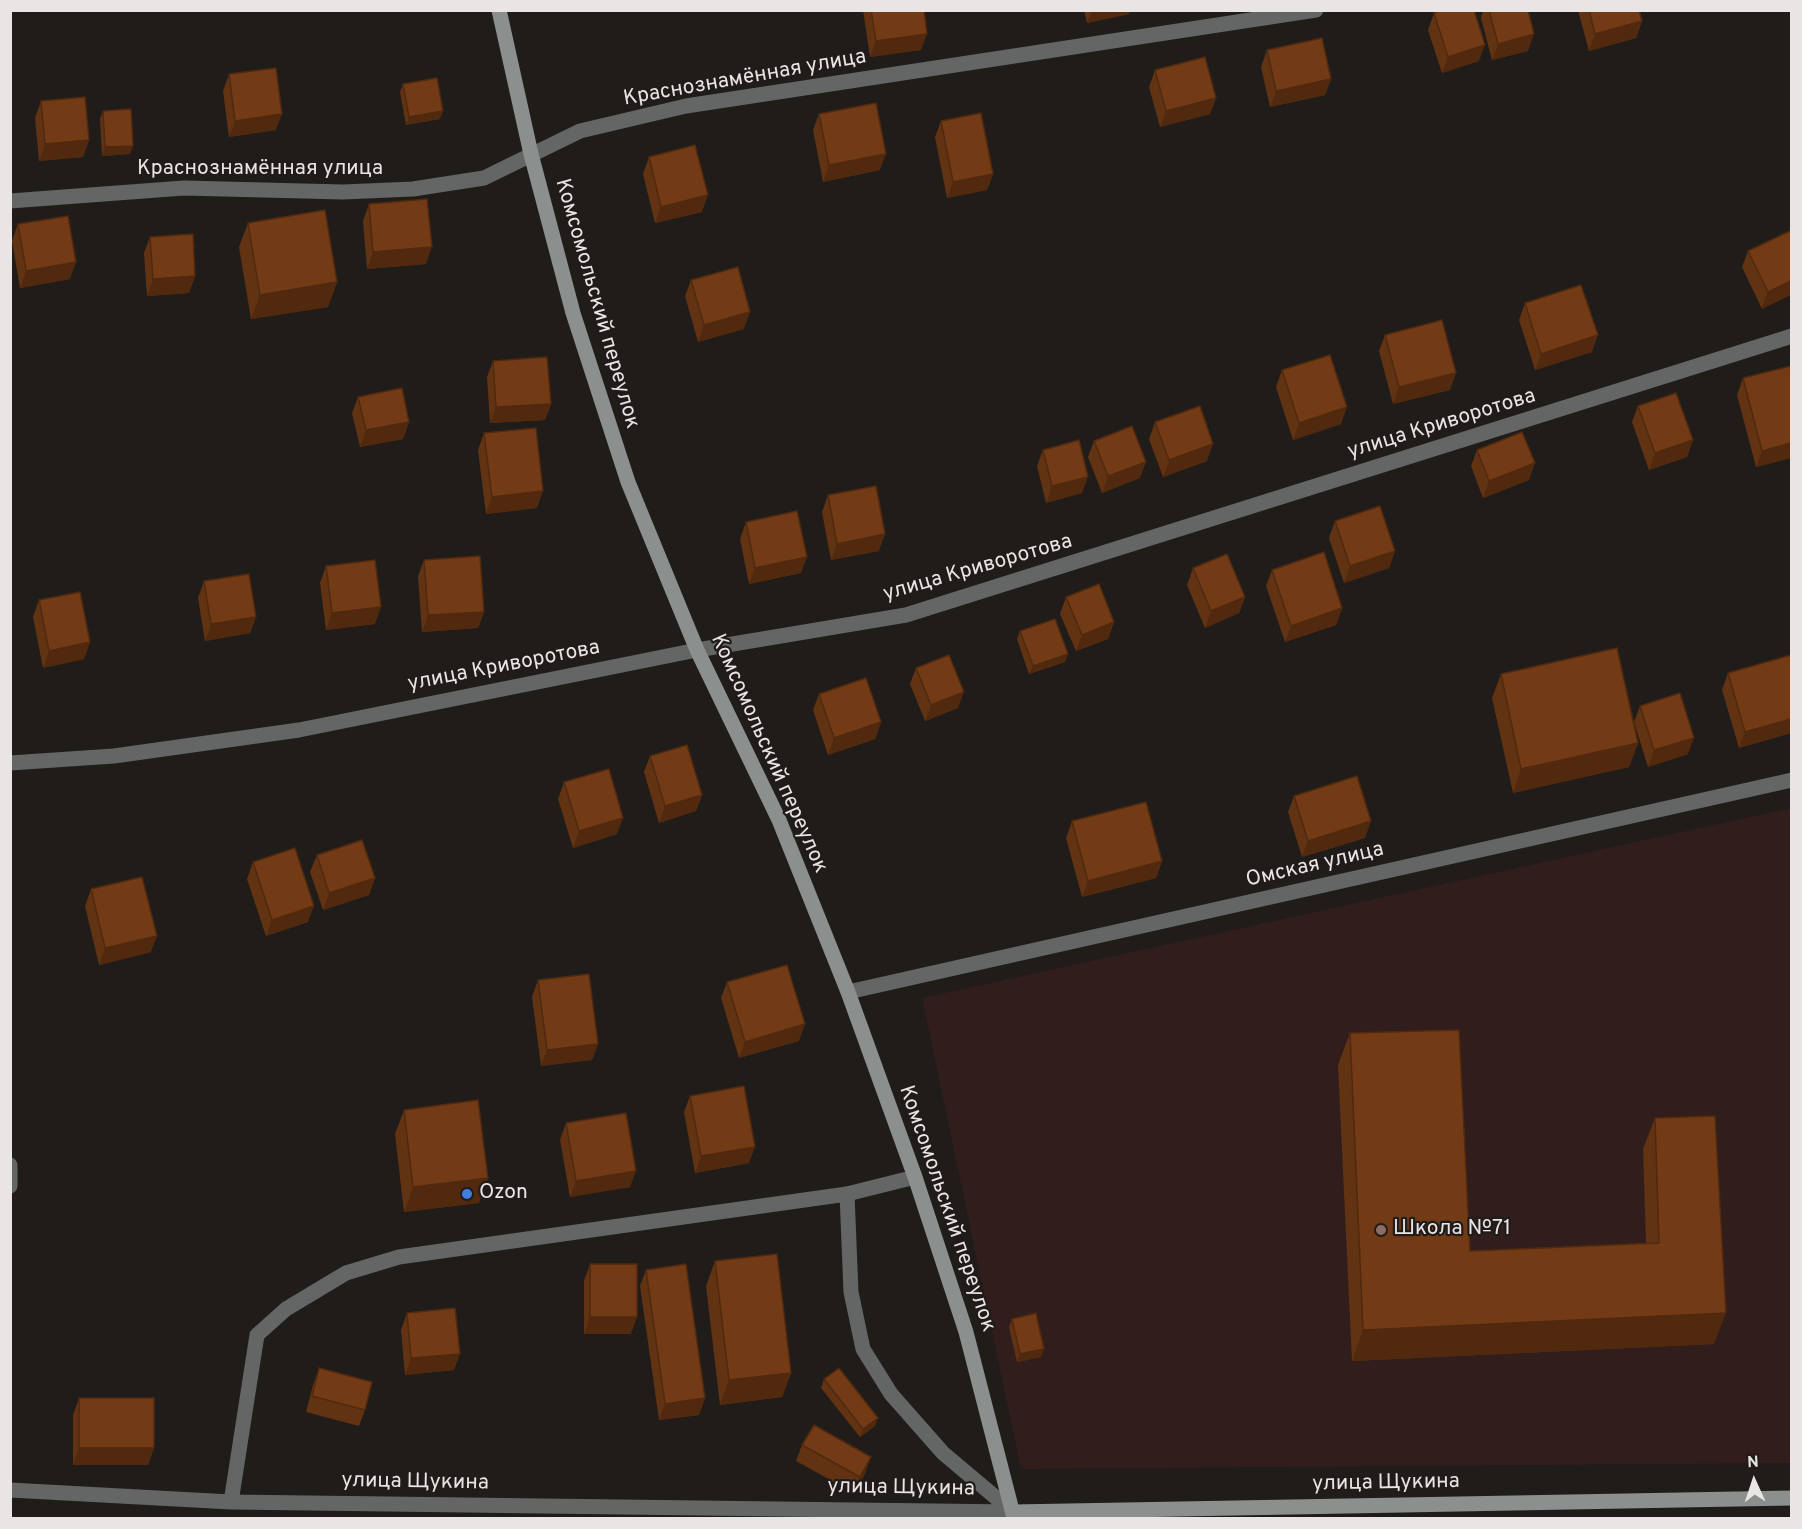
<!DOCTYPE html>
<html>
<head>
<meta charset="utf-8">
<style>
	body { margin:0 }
	#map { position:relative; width:1802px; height:1529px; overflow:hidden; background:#201c1a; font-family:Overpass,sans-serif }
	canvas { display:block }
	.frame { position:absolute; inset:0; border:12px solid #e9e5e4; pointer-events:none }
	.north { position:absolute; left:1724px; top:1451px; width:60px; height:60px; -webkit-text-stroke:4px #201c1a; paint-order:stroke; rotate:357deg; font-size:16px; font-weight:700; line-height:24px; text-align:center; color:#e9e5e4 }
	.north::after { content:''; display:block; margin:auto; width:21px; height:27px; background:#e9e5e4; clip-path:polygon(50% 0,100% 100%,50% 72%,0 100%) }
</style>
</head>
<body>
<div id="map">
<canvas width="1802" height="1529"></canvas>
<div class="frame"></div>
<div class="north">N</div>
</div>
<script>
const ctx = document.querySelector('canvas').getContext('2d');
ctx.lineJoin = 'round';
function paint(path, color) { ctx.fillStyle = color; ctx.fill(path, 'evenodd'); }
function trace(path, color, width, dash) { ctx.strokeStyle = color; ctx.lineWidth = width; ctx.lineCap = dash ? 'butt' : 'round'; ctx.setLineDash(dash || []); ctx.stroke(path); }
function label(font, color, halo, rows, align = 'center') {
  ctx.font = font + ' Overpass,sans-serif'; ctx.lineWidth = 4.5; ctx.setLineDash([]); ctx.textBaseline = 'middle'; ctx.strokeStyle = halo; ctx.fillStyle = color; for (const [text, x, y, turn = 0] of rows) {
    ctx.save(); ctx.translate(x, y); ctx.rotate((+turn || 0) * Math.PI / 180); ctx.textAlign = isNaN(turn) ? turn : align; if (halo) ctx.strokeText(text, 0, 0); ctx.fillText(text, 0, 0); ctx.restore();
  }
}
paint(new Path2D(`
	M1791 808V1463L1021 1469 922 998Z`), '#311e1c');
trace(new Path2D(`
	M847 1194 851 1292 863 1349 891 1394 943 1453 1013 1512`), '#636665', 15);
trace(new Path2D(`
	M10 201 184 188 343 192 413 189 484 178 580 131 686 106 1316 10
	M10 763 114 756 299 730 697 650 906 615 1792 336
	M848 992 1792 780
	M10 1165V1186
	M10 1490 231 1502 1013 1512
	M231 1502 257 1335 286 1309 346 1273 399 1257 847 1194 915 1177`), '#636665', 15);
trace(new Path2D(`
	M499 10 531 154 573 313 628 482 697 650 779 820 848 992 915 1177 966 1332 1014 1518
	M1013 1512 1792 1498`), '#8b908f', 15);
paint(new Path2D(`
	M863 10H924L921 50 870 57Z
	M1084 10H1130L1129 14 1087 23Z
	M1483 10H1528V51L1492 60 1481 18Z
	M1578 10H1639L1642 21 1636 38 1589 51Z
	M1434 13 1479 61 1442 73 1428 30Z
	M1267 50 1331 79 1325 95 1270 107 1261 67Z
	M1155 70 1216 98 1210 114 1160 127 1149 87Z
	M229 74 276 130 229 137 223 91Z
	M403 84 440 119 406 125 400 92Z
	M41 101 89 140 83 157 39 161 35 118Z
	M103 111 130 154 102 156 100 119Z
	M819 114 880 170 823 182 813 130Z
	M941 121 993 174 987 190 947 198 935 137Z
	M649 157 702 212 655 223 643 174Z
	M369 204 426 264 367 269 363 221Z
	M248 223 337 282 328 307 251 319 239 247Z
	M18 224 70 279 20 288 12 241Z
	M1790 231 1762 309 1742 267 1748 251Z
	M150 237 195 276 189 293 147 296 144 253Z
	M691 280 744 329 698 342 685 296Z
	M1525 303 1592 352 1535 370 1519 320Z
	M1385 335 1450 390 1393 404 1379 351Z
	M493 361 551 404 545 420 490 423 487 377Z
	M1282 370 1341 424 1293 440 1276 387Z
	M1743 378 1791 458 1756 467 1737 395Z
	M358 397 409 422 403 439 360 447 352 413Z
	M1638 406 1693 440 1687 457 1649 470 1632 422Z
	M1155 422 1207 461 1163 477 1149 439Z
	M484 433 537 508 486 514 478 450Z
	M1094 441 1140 478 1102 493 1088 457Z
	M1043 450 1082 493 1046 503 1037 466Z
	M1477 450 1529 480 1483 498 1471 466Z
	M828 495 879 551 831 560 822 512Z
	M1335 521 1395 551 1389 568 1344 583 1329 538Z
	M746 522 801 573 749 584 740 539Z
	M424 560 484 612 478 628 422 632 418 576Z
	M326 566 375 624 326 630 320 583Z
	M1193 568 1245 597 1239 613 1205 628 1187 585Z
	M1272 570 1342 608 1336 625 1285 642 1266 586Z
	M204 581 256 617 250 633 205 641 198 598Z
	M1066 597 1114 622 1108 639 1076 651 1060 614Z
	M39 600 90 642 84 659 43 668 33 617Z
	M1020 631 1065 662 1029 674 1017 639Z
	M1791 655V733L1739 748 1722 690 1728 673Z
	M916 668 958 708 925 721 910 684Z
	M1501 674 1638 743 1629 767 1513 793 1492 698Z
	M819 694 881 722 875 739 828 755 813 710Z
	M1640 706 1688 754 1648 767 1634 722Z
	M650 756 702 795 696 811 659 823 644 772Z
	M564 782 617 834 573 848 558 799Z
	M1294 796 1365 838 1302 857 1288 812Z
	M1072 821 1162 861 1156 878 1082 897 1066 838Z
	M317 855 375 878 369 895 323 910 310 872Z
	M253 862 308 922 266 936 247 879Z
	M91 889 151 952 99 965 85 906Z
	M538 980 598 1044 592 1060 541 1066 532 997Z
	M727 982 799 1041 739 1058 721 998Z
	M1350 1033 1470 1251 1646 1243 1643 1149 1655 1118 1714 1344 1352 1361 1338 1065Z
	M690 1096 749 1163 695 1173 684 1112Z
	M404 1110 479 1203 404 1212 395 1134Z
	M566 1123 630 1187 570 1197 560 1140Z
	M715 1261 791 1373 782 1397 720 1405 706 1286Z
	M590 1264 631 1334H584V1281Z
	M646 1270 705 1398 699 1415 659 1420 640 1286Z
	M407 1313 454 1370 405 1375 401 1330Z
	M1012 1319 1041 1357 1017 1362 1009 1327Z
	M319 1368 365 1410 359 1426 306 1412 313 1385Z
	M824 1379 875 1426 860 1437 821 1388Z
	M79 1398 154 1448 148 1465H73V1415Z
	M802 1445 865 1474 854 1493 796 1461Z`), '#623312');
paint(new Path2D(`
	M1092 10H1130L1129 14 1087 23Z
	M1642 21 1636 38 1589 51 1595 34Z
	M927 34 921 50 870 57 876 41Z
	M1534 34 1528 51 1492 60 1498 44Z
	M1485 45 1479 61 1442 73 1448 57Z
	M1331 79 1325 95 1270 107 1276 91Z
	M1216 98 1210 114 1160 127 1166 111Z
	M443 111 440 119 406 125 409 117Z
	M282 114 276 130 229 137 235 121Z
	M89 140 83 157 39 161 45 144Z
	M133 146 130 154 102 156 105 147Z
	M886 154 880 170 823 182 829 165Z
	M993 174 987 190 947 198 953 182Z
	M708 195 702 212 655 223 661 207Z
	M432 247 426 264 367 269 373 252Z
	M76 262 70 279 20 288 26 271Z
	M195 276 189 293 147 296 153 279Z
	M1791 281V295L1762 309 1768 292Z
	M337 282 328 307 251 319 260 295Z
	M750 312 744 329 698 342 704 325Z
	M1598 335 1592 352 1535 370 1541 354Z
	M1456 373 1450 390 1393 404 1399 387Z
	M551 404 545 420 490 423 496 407Z
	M1347 407 1341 424 1293 440 1299 423Z
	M409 422 403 439 360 447 366 430Z
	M1693 440 1687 457 1649 470 1655 453Z
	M1791 443V458L1756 467 1762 451Z
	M1213 444 1207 461 1163 477 1169 460Z
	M1146 462 1140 478 1102 493 1108 476Z
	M1535 463 1529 480 1483 498 1489 481Z
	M1088 477 1082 493 1046 503 1052 486Z
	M543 491 537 508 486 514 492 497Z
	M885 534 879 551 831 560 837 544Z
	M1395 551 1389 568 1344 583 1350 566Z
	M807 557 801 573 749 584 755 568Z
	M1245 597 1239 613 1205 628 1211 611Z
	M381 607 375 624 326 630 332 613Z
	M1342 608 1336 625 1285 642 1291 626Z
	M484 612 478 628 422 632 428 615Z
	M256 617 250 633 205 641 211 624Z
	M1114 622 1108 639 1076 651 1082 635Z
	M90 642 84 659 43 668 49 651Z
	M1068 654 1065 662 1029 674 1033 666Z
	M964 692 958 708 925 721 931 705Z
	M1791 719V733L1739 748 1745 732Z
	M881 722 875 739 828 755 834 738Z
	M1694 738 1688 754 1648 767 1654 750Z
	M1638 743 1629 767 1513 793 1521 769Z
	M702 795 696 811 659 823 665 806Z
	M623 818 617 834 573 848 579 831Z
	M1371 821 1365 838 1302 857 1308 841Z
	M1162 861 1156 878 1082 897 1088 881Z
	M375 878 369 895 323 910 329 893Z
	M314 906 308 922 266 936 272 920Z
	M157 936 151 952 99 965 105 948Z
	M805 1024 799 1041 739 1058 745 1042Z
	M598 1044 592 1060 541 1066 547 1050Z
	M755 1147 749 1163 695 1173 701 1156Z
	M636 1171 630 1187 570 1197 576 1181Z
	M488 1178 479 1203 404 1212 413 1187Z
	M1726 1313 1714 1344 1352 1361 1363 1330Z
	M590 1317H637L631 1334H584Z
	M1044 1349 1041 1357 1017 1362 1020 1354Z
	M460 1354 454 1370 405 1375 411 1358Z
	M791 1373 782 1397 720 1405 729 1380Z
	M705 1398 699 1415 659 1420 665 1404Z
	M878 1418 875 1426 860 1437 863 1429Z
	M79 1448H154L148 1465H73Z
	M871 1457 865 1474 854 1493 860 1477Z`), '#50290f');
const building = new Path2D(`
	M871 10H924L927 34 876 41Z
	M1442 10H1474L1485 45 1448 57 1434 13Z
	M1489 10H1528L1534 34 1498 44Z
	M1589 10H1639L1642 21 1595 34Z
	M1322 38 1331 79 1276 91 1267 50Z
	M1205 57 1216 98 1166 111 1155 70Z
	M276 68 282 114 235 121 229 74Z
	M437 78 443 111 409 117 403 84Z
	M85 97 89 140 45 144 41 101Z
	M876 103 886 154 829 165 819 114Z
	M131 109 133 146 105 147 103 111Z
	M981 113 993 174 953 182 941 121Z
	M695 145 708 195 661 207 649 157Z
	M427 199 432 247 373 252 369 204Z
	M325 210 337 282 260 295 248 223Z
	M68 216 76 262 26 271 18 224Z
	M1790 231 1791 234V281L1768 292 1748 251Z
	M193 234 195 276 153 279 150 237Z
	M738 267 750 312 704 325 691 280Z
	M1581 285 1598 335 1541 354 1525 303Z
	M1442 320 1456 373 1399 387 1385 335Z
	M1330 355 1347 407 1299 423 1282 370Z
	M547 357 551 404 496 407 493 361Z
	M1791 366V443L1762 451 1743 378Z
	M402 388 409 422 366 430 358 397Z
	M1676 393 1693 440 1655 453 1638 406Z
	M1200 406 1213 444 1169 460 1155 422Z
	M1132 426 1146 462 1108 476 1094 441Z
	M536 428 543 491 492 497 484 433Z
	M1522 432 1535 463 1489 481 1477 450Z
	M1079 440 1088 477 1052 486 1043 450Z
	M876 486 885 534 837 544 828 495Z
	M1380 506 1395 551 1350 566 1335 521Z
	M797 511 807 557 755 568 746 522Z
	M1324 552 1342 608 1291 626 1272 570Z
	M1227 554 1245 597 1211 611 1193 568Z
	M480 556 484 612 428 615 424 560Z
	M375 560 381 607 332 613 326 566Z
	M249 574 256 617 211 624 204 581Z
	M1099 584 1114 622 1082 635 1066 597Z
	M80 592 90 642 49 651 39 600Z
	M1055 619 1068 654 1033 666 1020 631Z
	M1617 648 1638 743 1521 769 1501 674Z
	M949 655 964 692 931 705 916 668Z
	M1791 655V719L1745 732 1728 673Z
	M866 678 881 722 834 738 819 694Z
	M1680 693 1694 738 1654 750 1640 706Z
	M687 745 702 795 665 806 650 756Z
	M609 769 623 818 579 831 564 782Z
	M1357 776 1371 821 1308 841 1294 796Z
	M1146 802 1162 861 1088 881 1072 821Z
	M362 840 375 878 329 893 317 855Z
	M295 848 314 906 272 920 253 862Z
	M142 877 157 936 105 948 91 889Z
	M787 965 805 1024 745 1042 727 982Z
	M589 974 598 1044 547 1050 538 980Z
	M1459 1030 1470 1251 1659 1243 1655 1118 1715 1116 1726 1313 1363 1330 1350 1033Z
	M744 1086 755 1147 701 1156 690 1096Z
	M478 1100 488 1178 413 1187 404 1110Z
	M626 1113 636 1171 576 1181 566 1123Z
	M777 1254 791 1373 729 1380 715 1261Z
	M590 1264H637V1317H590Z
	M686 1264 705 1398 665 1404 646 1270Z
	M455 1308 460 1354 411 1358 407 1313Z
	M1036 1313 1044 1349 1020 1354 1012 1319Z
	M319 1368 372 1382 365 1410 312 1396Z
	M839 1368 878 1418 863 1429 824 1379Z
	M79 1398H154V1448H79Z
	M814 1425 871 1457 860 1477 802 1445Z`);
paint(building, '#723b15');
trace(building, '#50290f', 1.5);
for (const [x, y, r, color] of [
	[467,1194,6,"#3f7fe0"],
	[1381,1230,6,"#8d6e63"]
]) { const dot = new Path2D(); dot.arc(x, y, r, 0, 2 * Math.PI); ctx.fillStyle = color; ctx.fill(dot); trace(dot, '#201c1a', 2); }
label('21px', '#e9e5e4', '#201c1a', [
	["Краснознамённая улица",745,79,-10],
	["Краснознамённая улица",260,170],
	["Комсомольский переулок",596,304,74],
	["улица Криворотова",1442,425,-17],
	["улица Криворотова",978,569,-16],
	["улица Криворотова",504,667,-11],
	["Комсомольский переулок",768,754,66],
	["Омская улица",1315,866,-13],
	["Комсомольский переулок",946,1209,71],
	["улица Щукина",415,1483,1],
	["улица Щукина",1386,1484,-1],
	["улица Щукина",901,1489,1]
]);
label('21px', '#e9e5e4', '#201c1a', [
	["Ozon",479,1194],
	["Школа №71",1393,1230]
], 'left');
</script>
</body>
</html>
